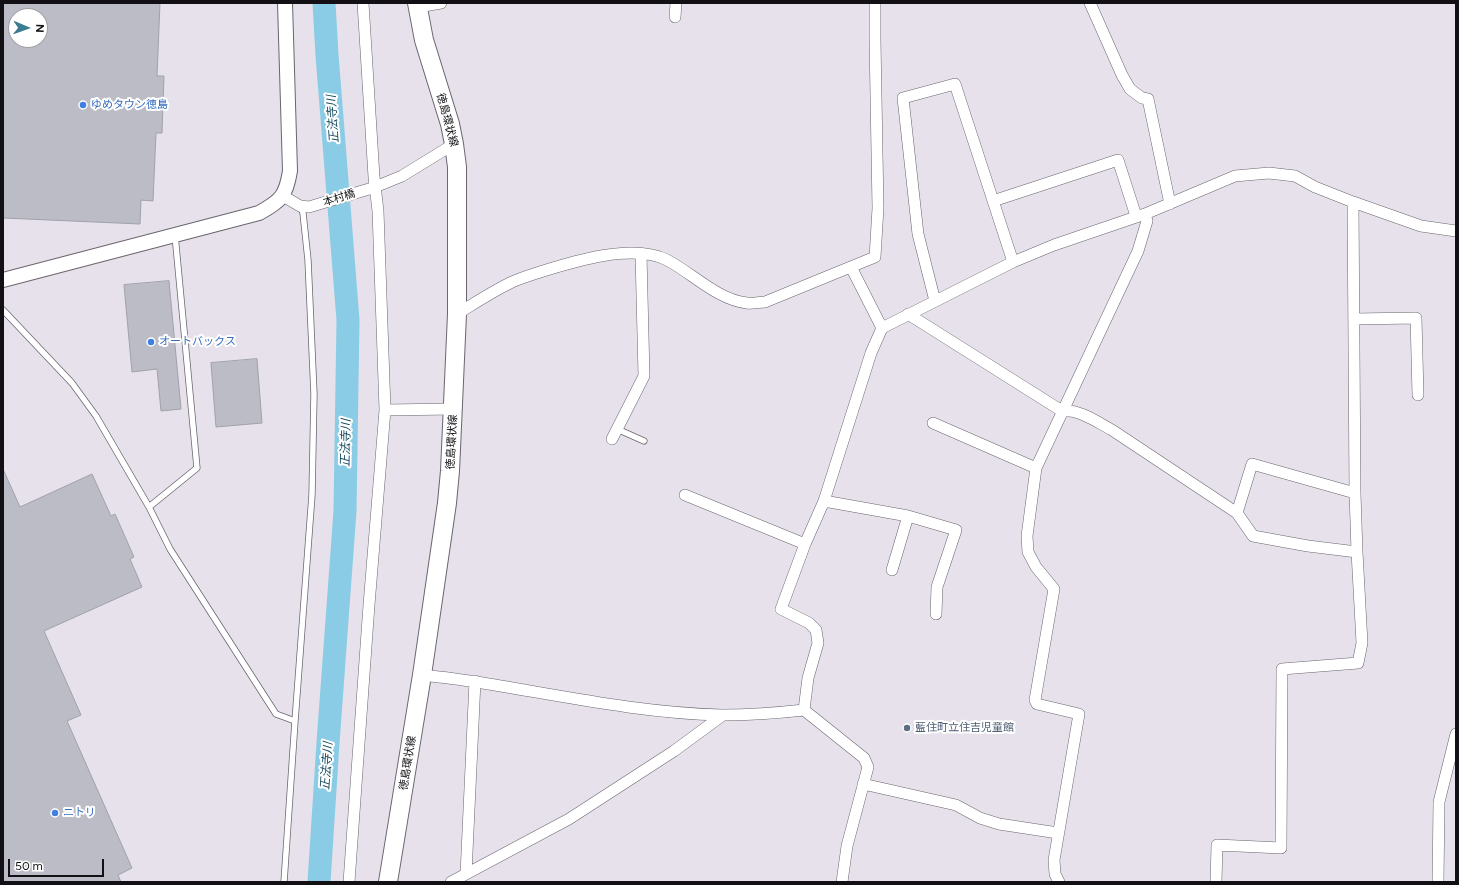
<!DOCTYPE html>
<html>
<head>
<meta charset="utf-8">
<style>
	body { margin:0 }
	#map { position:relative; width:1459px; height:885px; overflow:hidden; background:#e6e1ea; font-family:Figtree,sans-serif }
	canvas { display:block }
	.frame { position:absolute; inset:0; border:4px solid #121014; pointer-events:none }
	.north { position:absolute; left:8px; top:8px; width:40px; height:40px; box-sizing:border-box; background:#fff; border:1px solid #a09fa1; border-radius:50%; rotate:92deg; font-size:11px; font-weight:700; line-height:16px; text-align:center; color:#121014 }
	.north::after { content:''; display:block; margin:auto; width:14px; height:18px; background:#3c7c90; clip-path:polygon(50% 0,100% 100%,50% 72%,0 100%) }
	.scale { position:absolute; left:8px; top:859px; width:96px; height:18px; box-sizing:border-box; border:2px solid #121014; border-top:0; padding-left:5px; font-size:12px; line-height:14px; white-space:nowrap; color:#121014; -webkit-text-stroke:3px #fff; paint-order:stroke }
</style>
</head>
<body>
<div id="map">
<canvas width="1459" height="885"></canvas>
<div class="frame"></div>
<div class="north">N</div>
<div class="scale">50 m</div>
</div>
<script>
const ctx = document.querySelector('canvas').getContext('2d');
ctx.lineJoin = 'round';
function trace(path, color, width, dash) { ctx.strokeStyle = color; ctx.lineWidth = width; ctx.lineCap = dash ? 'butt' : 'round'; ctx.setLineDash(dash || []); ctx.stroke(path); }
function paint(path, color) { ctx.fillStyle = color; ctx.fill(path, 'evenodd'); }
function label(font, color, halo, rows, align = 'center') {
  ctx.font = font + ' Figtree,"Noto Sans JP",sans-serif'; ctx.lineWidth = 4; ctx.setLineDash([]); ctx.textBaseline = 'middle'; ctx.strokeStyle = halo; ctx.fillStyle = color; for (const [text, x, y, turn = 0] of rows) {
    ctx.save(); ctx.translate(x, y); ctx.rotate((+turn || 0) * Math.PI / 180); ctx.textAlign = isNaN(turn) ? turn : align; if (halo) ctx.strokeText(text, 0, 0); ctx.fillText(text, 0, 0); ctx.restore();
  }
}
trace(new Path2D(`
	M319 882 328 743 345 511 348 320 327 55 324 3`), '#8acce5', 23);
const building = new Path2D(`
	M3 3H160L157 76H164L162 133H156L153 201 141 200 140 224 3 218ZM16 16H40V40H16Z
	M169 281 181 409 161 411 157 369 132 372 124 285Z
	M257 359 262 423 216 427 211 363Z
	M3 469 20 507 92 474 111 516 115 514 134 557 130 559 142 587 44 631 81 715 67 721 132 868 118 875 121 882H3Z`);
paint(building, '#bbbcc6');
trace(building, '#a0a1ab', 1);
const service = new Path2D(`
	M175 235 197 468 149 507 170 549 276 714 295 721 284 882
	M3 310 72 383 96 416 149 507
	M617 429 644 441
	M295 721 312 495 314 394 308 260 303 213 300 206`);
const minor = new Path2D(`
	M1090 3 1122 75 1130 89 1142 98 1148 99 1170 204
	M418 7 441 3
	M675 17 676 3
	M375 187 402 176 454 144
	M283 196 300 206 309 207 369 189
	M993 201 1118 160 1136 216
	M851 267 882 328
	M935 301 918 234 903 98 955 84 1013 262
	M457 314C475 303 493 291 512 282 521 278 531 275 540 272 575 261 633 243 667 260 692 273 718 300 747 303 752 304 759 302 765 302L875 257 878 208 875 40V3
	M908 314 1062 411C1079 409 1097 422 1112 430L1237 513 1253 536 1308 546 1357 552
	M1354 319 1416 318 1418 395
	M385 410 453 409
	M933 423 1036 468
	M612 439 644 376 641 254
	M685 495 805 544
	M824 501 908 516 956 530 937 587 936 614
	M1237 513 1252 464 1355 493
	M892 570 908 516
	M422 675C440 677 458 679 476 682 558 695 639 713 722 715 750 715 777 713 804 710L864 758 868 767 847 846 842 882
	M804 710 808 678 818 643 816 630 809 623 781 609 805 544 824 501 871 353 882 328 1013 262 1054 245 1145 214 1235 176 1269 173 1295 176 1315 187 1353 202 1421 226 1456 231
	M863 784 956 805 980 818 999 824 1058 833
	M466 874 475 681
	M349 882 369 605 385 410 378 211 374 177 363 3
	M451 882 569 819 674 751 723 715
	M1059 882 1055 874 1054 860 1079 714 1037 704 1035 700 1054 589 1036 567 1028 552 1027 536 1036 468 1138 251 1147 221 1145 214
	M1216 882 1217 845 1281 848 1282 669 1358 663 1362 643 1357 552 1355 493 1353 202
	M1438 882 1439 802 1456 734`);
const tertiary = new Path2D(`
	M3 280 259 213C281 201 286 196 290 171L285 3`);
const primary = new Path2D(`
	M388 882 422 675 447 503 450 471 457 314V167L454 144 450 124 424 40 417 3`);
trace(service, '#6a656e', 7);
trace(minor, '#6a656e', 12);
trace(tertiary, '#6a656e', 16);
trace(primary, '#6a656e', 20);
trace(service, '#fff', 5.5);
trace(minor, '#fff', 11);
trace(tertiary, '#fff', 14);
trace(primary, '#fff', 18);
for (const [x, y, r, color] of [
	[83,105,4,"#3f7fe0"],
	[151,342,4,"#3f7fe0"],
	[907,728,4,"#5c6f8a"],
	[55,813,4,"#3f7fe0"]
]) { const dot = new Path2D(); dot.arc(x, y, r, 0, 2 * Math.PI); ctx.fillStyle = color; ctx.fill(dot); trace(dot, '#fff', 1.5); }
label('11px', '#366cbe', '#fff', [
	["ゆめタウン徳島",91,105],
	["オートバックス",159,342],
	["ニトリ",63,813]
], 'left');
label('11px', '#121014', '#fff', [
	["徳島環状線",447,120,75],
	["本村橋",339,198,-17],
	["徳島環状線",452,442,-87],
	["徳島環状線",408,763,-81]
]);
label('11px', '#4e5e75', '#fff', [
	["藍住町立住吉児童館",915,728]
], 'left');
label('italic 12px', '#134a5d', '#fff', [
	["正法寺川",333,119,-94],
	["正法寺川",346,443,-89],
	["正法寺川",327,766,-86]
]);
</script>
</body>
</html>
